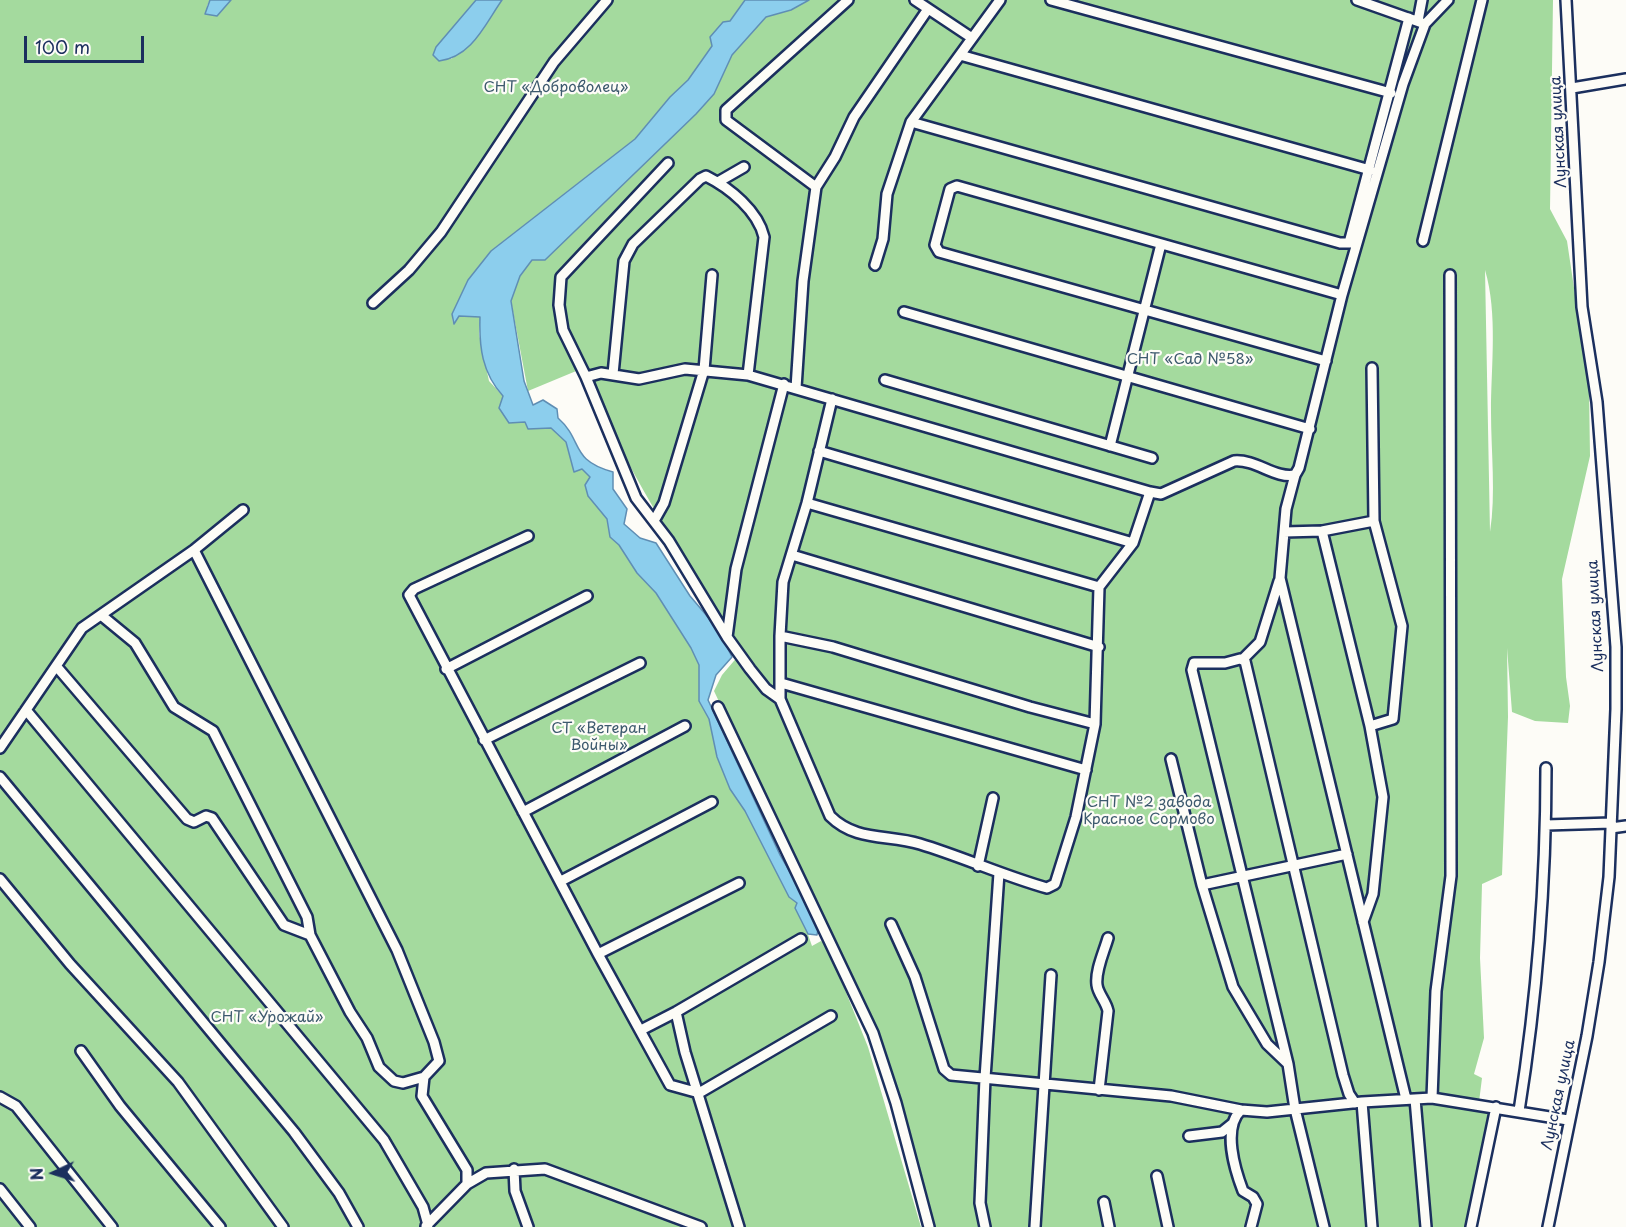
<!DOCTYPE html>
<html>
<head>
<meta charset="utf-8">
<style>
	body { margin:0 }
	#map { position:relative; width:1626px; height:1227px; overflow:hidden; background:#fdfcf7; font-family:"Playpen Sans",sans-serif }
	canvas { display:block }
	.north { position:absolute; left:24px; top:1143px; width:60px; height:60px; -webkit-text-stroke:4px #fdfcf7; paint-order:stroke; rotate:266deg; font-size:16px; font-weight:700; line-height:24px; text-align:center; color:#1b2f5e }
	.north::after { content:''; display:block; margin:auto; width:21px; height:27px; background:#1b2f5e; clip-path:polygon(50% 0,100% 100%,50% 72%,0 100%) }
	.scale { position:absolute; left:24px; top:36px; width:120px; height:27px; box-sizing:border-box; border:3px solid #1b2f5e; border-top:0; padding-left:8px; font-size:18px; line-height:21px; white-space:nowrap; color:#1b2f5e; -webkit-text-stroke:4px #fdfcf7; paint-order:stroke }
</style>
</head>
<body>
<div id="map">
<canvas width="1626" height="1227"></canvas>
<div class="north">N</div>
<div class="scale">100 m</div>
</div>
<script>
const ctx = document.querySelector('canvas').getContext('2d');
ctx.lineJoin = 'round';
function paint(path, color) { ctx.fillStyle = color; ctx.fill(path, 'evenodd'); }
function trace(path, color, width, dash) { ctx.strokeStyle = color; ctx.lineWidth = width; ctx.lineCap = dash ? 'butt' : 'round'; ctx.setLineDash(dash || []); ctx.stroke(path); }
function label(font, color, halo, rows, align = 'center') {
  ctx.font = font + ' "Playpen Sans",sans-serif'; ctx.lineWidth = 4.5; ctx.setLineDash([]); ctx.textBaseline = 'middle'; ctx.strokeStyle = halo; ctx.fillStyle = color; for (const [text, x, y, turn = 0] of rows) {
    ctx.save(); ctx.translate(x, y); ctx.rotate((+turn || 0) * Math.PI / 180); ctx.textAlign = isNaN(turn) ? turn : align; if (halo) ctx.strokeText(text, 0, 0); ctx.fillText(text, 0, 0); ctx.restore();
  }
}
paint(new Path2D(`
	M0 0H210L207 6 217 16 231 0H476L449 32 451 59C475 44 486 23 502 0H745L688 80 670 97 635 139 491 251 468 280 452 314 453 323 459 316 480 317 479 334 489 381 503 396 509 423 525 422 528 429 551 428 566 442 574 472 582 469 590 477 588 496 607 519 610 537 619 545 637 573 656 593 691 648 699 665V701L709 719 717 757 730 789 745 811 789 896 797 903 812 946 821 941 827 945 868 1047 921 1227H0Z
	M809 0H1553L1550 209 1567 241 1589 388 1590 456 1562 579 1566 677 1570 706 1568 723 1535 721 1512 712 1507 648 1508 717 1502 875 1482 884 1480 958 1484 1038 1474 1074 1482 1078 1478 1110 1496 1115 1473 1227H934L880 1043 714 691 722 675 739 655 734 639C678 551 624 463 581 369L528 391 511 301 520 276 532 260 545 259 696 114 714 94 732 55 766 17 791 10ZM1485 270C1498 314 1491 366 1491 412 1491 452 1496 494 1490 532Z`), '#a4da9e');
const water = new Path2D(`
	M210 0H231L217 16 205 14Z
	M476 0H502C485 24 472 57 439 61L433 55 436 47Z
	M745 0H809L791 10 766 17 732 55 714 94 696 114 545 260H532L520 276 511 301 524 381 533 405 543 400 557 409 558 418C584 441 569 460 613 472V489L627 509 624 524 640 538 656 543 690 596 718 629 732 657 716 675 708 700 780 855 819 923 817 935 808 934 795 908 797 903 789 897 745 811 730 789 717 757 709 719 699 701V665L691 648 656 593 637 573 619 545 610 537 607 519 588 496 585 485 590 477 582 469 574 472 566 442 551 428 528 429 525 422 509 423 499 408 503 396C482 373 479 347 480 317L459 316 454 324 452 314 468 280 491 251 635 139 670 97 688 80 712 46 710 37 723 22 730 21Z`);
paint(water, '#8cceed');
trace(water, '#5f8eb4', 1.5);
const street = new Path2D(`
	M915 0 972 38
	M1051 0 1391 93
	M1357 0 1425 24
	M1418 21 1422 0
	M960 55 1370 170
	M1572 88 1626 79
	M911 122 1340 243H1349L1409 18
	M668 163 561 277 559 305 563 330 586 377 636 498 669 541 727 637 750 669 766 689 780 699
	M718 182 744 167
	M816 187 726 120V110L848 0
	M1423 241 1482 0
	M875 265 883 239 887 194 911 122 1000 0
	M373 303 409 270 441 232 554 62 607 0
	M904 312 1310 429
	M1326 361 939 252 935 245 950 189 957 186 1342 295
	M613 374 624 261 633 244 700 179 706 176C730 188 758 211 764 237L748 375
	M586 377 601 373 639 379 685 369 748 375 1150 492 1161 494 1234 461C1256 459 1275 479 1295 475L1299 468 1342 295 1403 84 1425 24 1448 0
	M885 380 1152 458
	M796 388 803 281 816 187 835 157 854 117 928 9
	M832 399 807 503 783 582 780 636V699L830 816C856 842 888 834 920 844 963 857 1004 876 1047 888L1055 884 1076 817 1095 724 1099 587 1133 543 1150 492
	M1110 446 1161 244
	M819 451 1133 543
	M1295 475 1286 509 1280 578 1406 1099
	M807 503 1099 587
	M655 519 664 503 704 370 712 275
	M1322 531 1370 726 1383 797 1373 894 1363 922
	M1284 532 1322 531 1374 521
	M528 536 414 589 409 595 598 954 670 1085 699 1093 831 1016
	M194 550 397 950 434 1042 439 1061 424 1077 422 1096 467 1170V1184
	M792 555 1099 647
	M101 615 135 643 174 707 213 731 307 917 310 935
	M780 636 833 647 1030 707 1095 724
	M727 637 736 569 784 384
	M1243 659 1260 642 1279 581
	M57 667 187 819 194 822 206 816 212 818 284 925 310 935 350 1012 367 1038 379 1067 394 1081 403 1083 424 1077
	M446 669 587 596
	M781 683 1086 770
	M718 707 873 1033 896 1103 929 1227
	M26 710 384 1140 423 1207 428 1225
	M1370 726 1393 719 1402 626 1374 521 1372 368
	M484 740 640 663
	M0 748 82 628 194 550 243 510
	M1171 759 1202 885 1233 987 1267 1044 1288 1064
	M0 777 294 1132 339 1193 358 1227
	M523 812 685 726
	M1546 825 1611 823
	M1611 828 1626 826
	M978 866 993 798
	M0 879 70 964 178 1082 283 1227
	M561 881 712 802
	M1202 885 1347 854
	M891 924 915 977 944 1069 951 1075 1171 1096 1241 1110 1267 1112 1362 1102 1432 1098 1568 1120
	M598 954 739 883
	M676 1012 685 1052 739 1227
	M641 1030 676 1012 801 939
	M81 1051 120 1106 220 1227
	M1099 1090 1108 1011C1106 1001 1098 994 1097 985 1095 971 1104 952 1108 938
	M0 1097 16 1106 112 1227
	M1432 1098 1436 991 1451 876 1450 275
	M1415 1099 1426 1227
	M1362 1102 1372 1227
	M1241 1110C1222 1128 1235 1170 1243 1191L1253 1197 1257 1204 1251 1227
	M1519 1111C1537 998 1546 883 1546 768
	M1189 1136 1222 1132 1232 1124
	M514 1169 515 1191 528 1227
	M1157 1176 1168 1227
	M0 1189 30 1227
	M1104 1202 1109 1227
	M426 1226 467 1184 486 1173 545 1169 701 1227
	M985 1227 980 1203 985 1078 999 873
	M1035 1227 1051 975
	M1324 1227 1295 1109 1288 1064 1192 670 1194 663H1225L1240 659 1245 661 1343 1075 1349 1094 1355 1103
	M1471 1227 1496 1107
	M1548 1227 1587 1036 1599 962 1609 877 1616 709V647L1597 402 1582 307 1566 0`);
trace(street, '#1b2f5e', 14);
trace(street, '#fdfcf7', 9);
label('15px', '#3d5a6e', '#fdfcf7', [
	["СНТ «Доброволец»",556,88],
	["СНТ «Сад №58»",1190,360],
	["СТ «Ветеран",599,729],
	["Войны»",599,746],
	["СНТ №2 завода",1149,803],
	["Красное Сормово",1149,820],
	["СНТ «Урожай»",267,1018]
]);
label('15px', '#1b2f5e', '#fdfcf7', [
	["Лунская улица",1559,132,-93],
	["Лунская улица",1596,616,-93],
	["Лунская улица",1559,1095,-78]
]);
</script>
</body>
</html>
